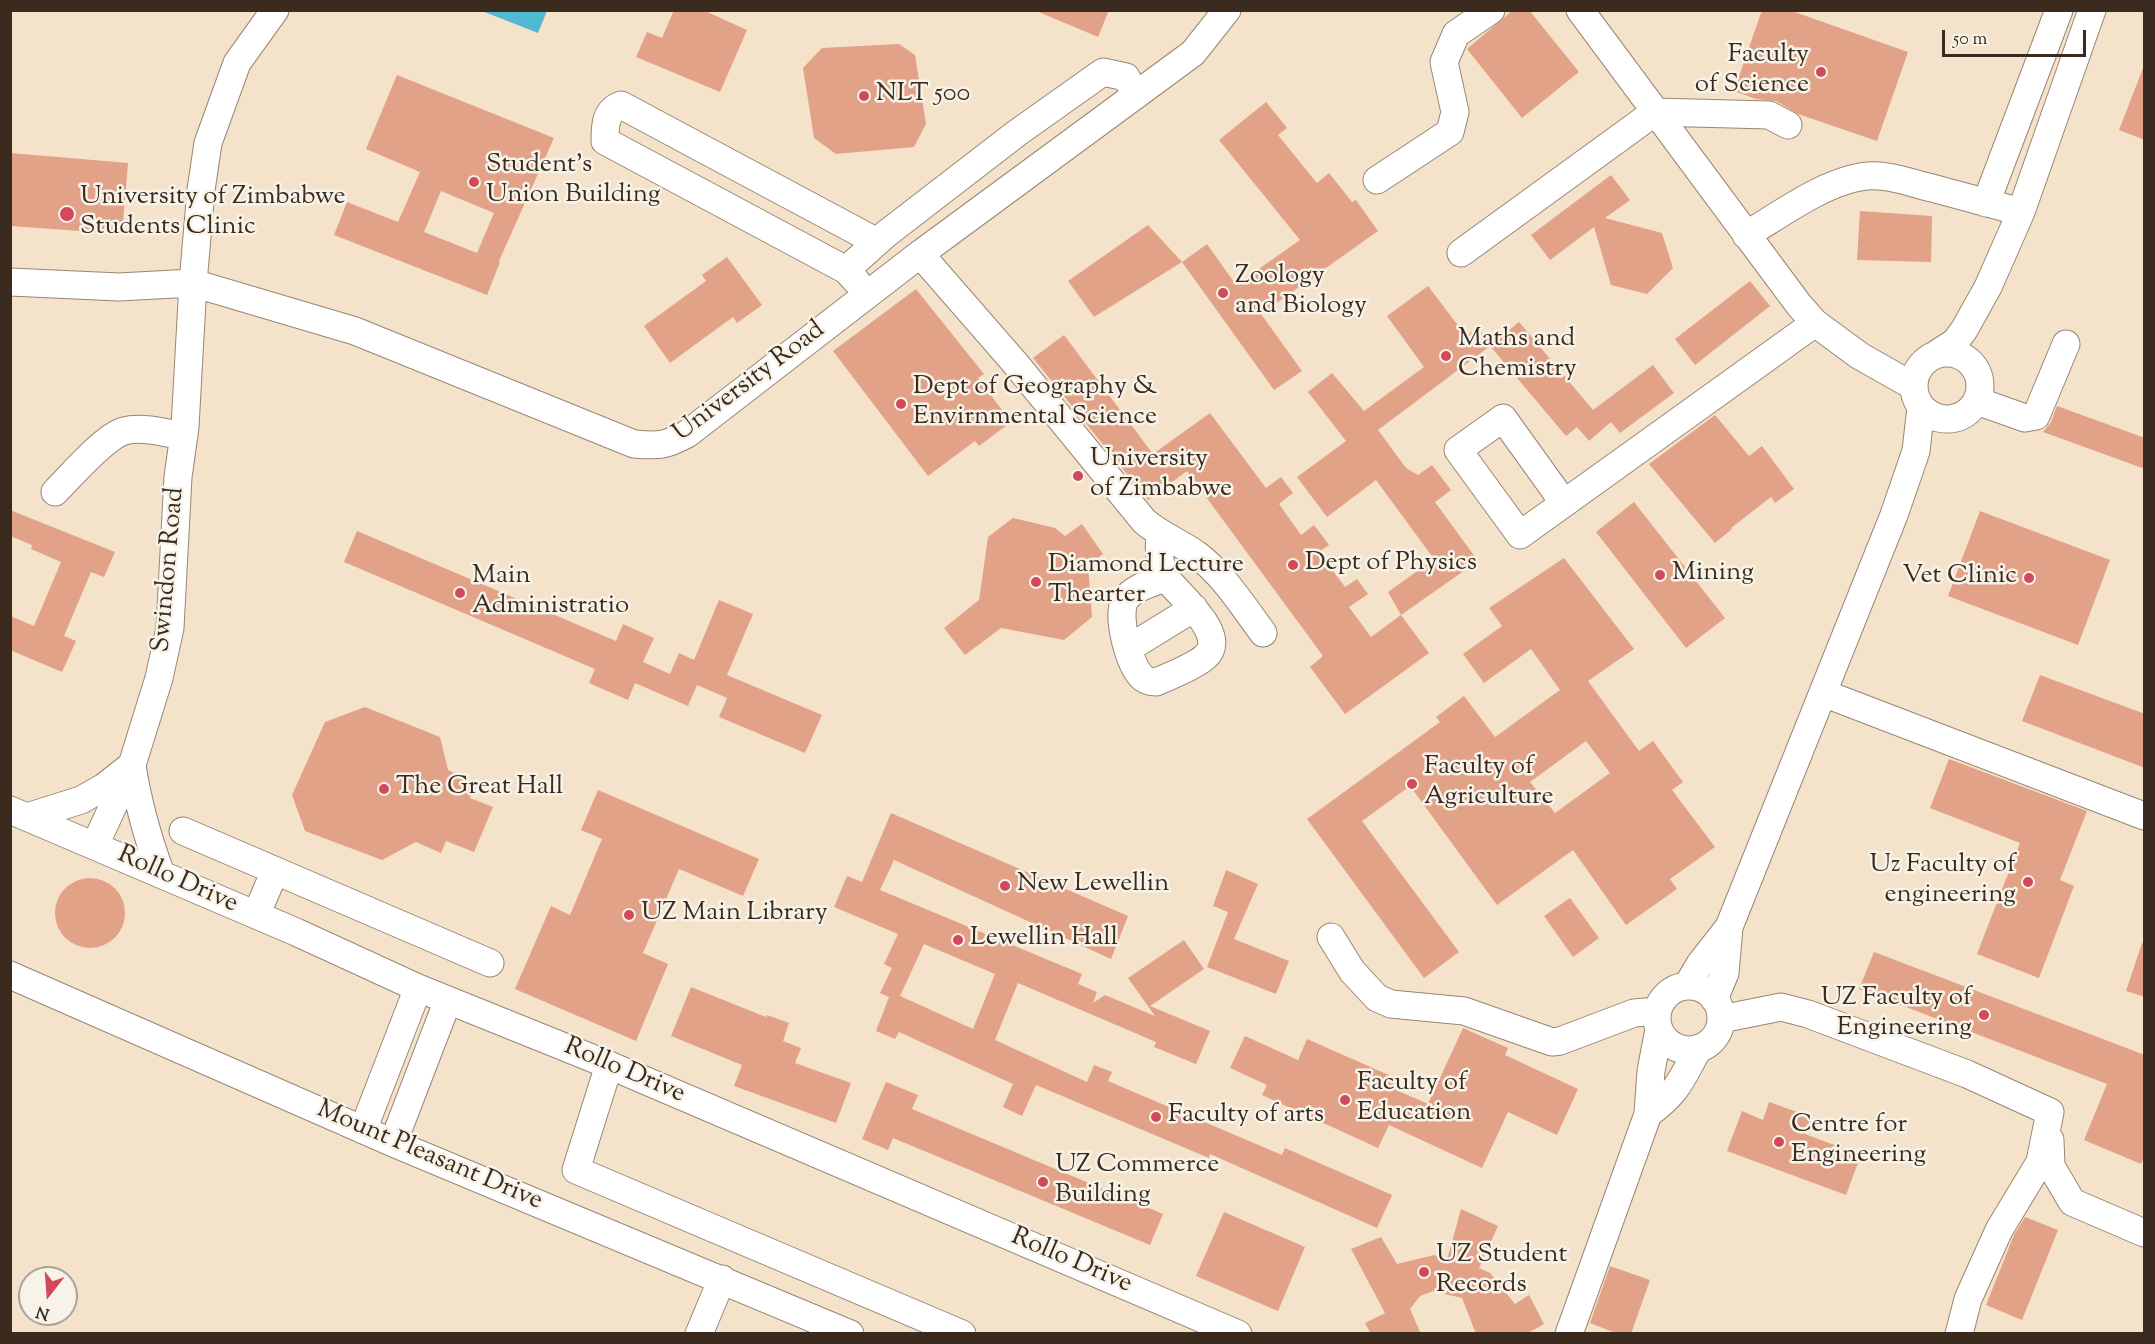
<!DOCTYPE html>
<html>
<head>
<meta charset="utf-8">
<style>
	body { margin:0 }
	#map { position:relative; width:2155px; height:1344px; overflow:hidden; background:#f4e2ca; font-family:"Sorts Mill Goudy",serif }
	canvas { display:block }
	.frame { position:absolute; inset:0; border:12px solid #3b2a1e; pointer-events:none }
	.north { position:absolute; left:18px; top:1266px; width:60px; height:60px; box-sizing:border-box; background:#f7f3e8; border:2px solid #aca397; border-radius:50%; rotate:197deg; font-size:16px; font-weight:700; line-height:24px; text-align:center; color:#3b2a1e }
	.north::after { content:''; display:block; margin:auto; width:21px; height:27px; background:#d1495b; clip-path:polygon(50% 0,100% 100%,50% 72%,0 100%) }
	.scale { position:absolute; left:1942px; top:30px; width:144px; height:27px; box-sizing:border-box; border:3px solid #3b2a1e; border-top:0; padding-left:8px; font-size:18px; line-height:21px; white-space:nowrap; color:#3b2a1e; -webkit-text-stroke:4px #f7f3e8; paint-order:stroke }
</style>
</head>
<body>
<div id="map">
<canvas width="2155" height="1344"></canvas>
<div class="frame"></div>
<div class="north">N</div>
<div class="scale">50 m</div>
</div>
<script>
const ctx = document.querySelector('canvas').getContext('2d');
ctx.lineJoin = 'round';
function paint(path, color) { ctx.fillStyle = color; ctx.fill(path, 'evenodd'); }
function trace(path, color, width, dash) { ctx.strokeStyle = color; ctx.lineWidth = width; ctx.lineCap = dash ? 'butt' : 'round'; ctx.setLineDash(dash || []); ctx.stroke(path); }
function label(font, color, halo, rows, align = 'center') {
  ctx.font = font + ' "Sorts Mill Goudy",serif'; ctx.lineWidth = 5; ctx.setLineDash([]); ctx.textBaseline = 'middle'; ctx.strokeStyle = halo; ctx.fillStyle = color; for (const [text, x, y, turn = 0] of rows) {
    ctx.save(); ctx.translate(x, y); ctx.rotate((+turn || 0) * Math.PI / 180); ctx.textAlign = isNaN(turn) ? turn : align; if (halo) ctx.strokeText(text, 0, 0); ctx.fillText(text, 0, 0); ctx.restore();
  }
}
paint(new Path2D(`
	M482 11H547L538 33Z`), '#53b8d2');
paint(new Path2D(`
	M674 10H703L747 30 720 92 636 57 647 32 662 38Z
	M1034 10H1109L1098 37Z
	M1513 10H1529L1579 72 1522 118 1467 49Z
	M1762 10H1789L1908 52 1877 141 1798 114 1776 101 1756 99 1734 91Z
	M899 44 915 55 926 124 914 147 836 154 814 138 803 68 822 48Z
	M2143 68H2145V140L2119 130Z
	M397 75 554 138 499 261 500 262 487 295 334 235 347 202 398 222 420 172 366 149ZM441 191 494 213 477 253 424 232Z
	M1266 102 1287 128 1278 135 1317 183 1329 173 1352 202 1356 200 1378 231 1261 314 1302 371 1274 390 1182 262 1207 244 1236 285 1300 240 1219 140Z
	M10 153 128 163 122 234 10 226Z
	M1611 175 1630 200 1605 218 1662 233 1673 268 1647 294 1611 285 1594 227 1550 260 1531 235Z
	M1860 211 1932 216 1931 262 1857 260Z
	M1148 225 1182 262 1094 317 1068 281Z
	M727 257 762 305 737 323 733 317 670 363 644 326 706 281 702 275Z
	M1750 281 1770 306 1695 365 1675 339Z
	M1428 286 1466 336 1478 327 1490 346 1378 430 1406 468 1418 475 1432 465 1451 490 1435 502 1478 561 1401 615 1388 592 1434 559 1376 480 1327 517 1297 477 1346 441 1308 392 1332 373 1364 411 1424 367 1387 316Z
	M916 289 984 374 978 378 1011 422 979 446 975 441 928 476 833 351Z
	M1519 322 1593 410 1653 365 1674 393 1620 433 1611 422 1589 441 1577 427 1566 436 1490 346Z
	M1064 335 1153 454 1210 413 1266 488 1281 477 1293 493 1279 504 1301 535 1314 525 1329 545 1319 552 1345 587 1357 579 1368 594 1349 607 1371 637 1401 615 1429 653 1345 714 1310 667 1323 656 1187 471 1148 500 1033 358Z
	M2057 406 2145 438V469L2043 432 2051 422Z
	M1715 415 1749 456 1762 446 1794 489 1775 503 1771 497 1731 528 1732 529 1715 543 1649 464Z
	M1634 502 1725 618 1686 648 1596 532Z
	M10 510 115 552 104 577 91 572 64 636 76 641 62 672 10 650V616L34 626 61 562 31 549 32 545 10 536Z
	M1980 511 2110 560 2078 645 1948 596Z
	M1013 518 1055 528 1065 536 1082 524 1103 554 1088 565 1092 617 1064 640 1001 628 965 655 944 628 979 600 988 537Z
	M357 531 616 641 623 624 654 638 643 662 670 674 679 653 694 660 719 600 753 614 727 675 822 715 805 753 719 717 727 698 697 685 688 706 635 683 628 700 589 683 595 669 344 562Z
	M1564 558 1634 649 1588 681 1639 751 1653 741 1683 782 1672 790 1715 847 1670 879 1677 889 1626 925 1573 850 1497 905 1410 786 1362 821 1459 952 1424 978 1307 819 1440 722 1436 717 1464 696 1495 737 1560 690 1531 649 1484 683 1463 654 1502 626 1489 608ZM1586 741 1610 773 1555 813 1530 782Z
	M2040 675 2145 714V768L2022 721Z
	M365 707 440 737 448 770 476 783 470 798 493 807 474 852 446 841 441 853 416 842 382 860 305 831 292 795 325 722Z
	M1949 759 2087 811 2060 880 2074 886 2039 978 1977 954 2020 843 1930 808Z
	M598 790 759 859 743 896 679 869 643 953 668 964 636 1041 515 989 551 906 570 915 602 839 581 830Z
	M891 813 1128 916 1111 959 894 860 880 890 1082 974 1078 984 1097 992 1093 1003 1105 995 1155 1016 1128 978 1184 940 1204 969 1150 1006 1210 1031 1196 1064 1154 1047 1156 1042 1018 983 995 1040 1087 1082 1094 1065 1112 1072 1108 1081 1282 1155 1285 1148 1392 1195 1377 1228 1210 1154 1209 1158 1036 1085 1022 1116 1003 1107 1013 1084 899 1032 895 1039 876 1031 889 997 880 993 892 968 884 964 898 934 834 907 847 876 862 882ZM924 944 995 974 973 1029 900 996Z
	M1226 870 1258 884 1234 939 1289 961 1276 994 1207 967 1228 912 1213 906Z
	M55 913a35 35 0 1 1 70 0a35 35 0 1 1-70 0Z
	M1570 898 1599 938 1573 957 1544 916Z
	M2142 943 2145 944V997L2126 991Z
	M1874 952 2145 1055V1156L2141 1164 2084 1140 2107 1084 1859 989Z
	M691 987 766 1017 767 1015 789 1023 783 1041 801 1048 795 1063 851 1083 836 1123 734 1086 742 1065 671 1036Z
	M1463 1028 1508 1048 1505 1055 1578 1089 1557 1135 1508 1112 1482 1168 1389 1125 1378 1148 1262 1095 1267 1085 1230 1068 1245 1036 1298 1060 1307 1039 1400 1080 1396 1090 1428 1104Z
	M886 1082 918 1095 912 1109 1163 1214 1150 1245 893 1138 888 1150 862 1139Z
	M1769 1102 1811 1117 1805 1134 1861 1155 1846 1195 1727 1151 1742 1111 1763 1120Z
	M1461 1209 1498 1226 1479 1268 1490 1273 1515 1304 1529 1295 1544 1324 1526 1334H1476L1462 1298 1433 1291 1420 1296 1410 1309 1421 1334H1371L1365 1323 1385 1313 1351 1249 1381 1237 1397 1264 1434 1255 1447 1260Z
	M1224 1212 1305 1247 1278 1311 1196 1276Z
	M2025 1217 2058 1230 2022 1320 1986 1305 2014 1235Z
	M1610 1266 1650 1280 1631 1334H1618L1590 1323Z`), '#e2a287');
const minor = new Path2D(`
	M1580 10 1799 305 1815 323 1860 356 1913 386
	M1377 180 1450 132 1455 112 1444 62 1456 34 1491 10
	M1986 203 2059 10
	M1746 235C1778 216 1823 183 1860 177 1883 172 1910 183 1932 188 1961 196 1991 204 2021 212
	M1461 253 1655 112 1769 115 1788 125
	M920 254 1015 363 1144 521C1160 535 1179 542 1196 554 1223 574 1243 606 1263 633
	M846 270 605 141C605 126 605 111 621 105L877 242
	M10 282 119 287 193 283 355 331 634 444C659 446 665 446 687 434L920 254 1193 53 1227 10
	M857 282 846 270 886 234 1017 133 1103 72 1126 77 1136 95
	M1914 386a33 33 0 1 1 66 0a33 33 0 1 1-66 0Z
	M1938 353 1955 342 1964 330 1988 287 2021 212 2092 10
	M1977 401 2025 418 2036 416 2066 344
	M55 492C71 476 104 437 124 431 142 426 166 433 184 436
	M1564 503 1503 418 1458 450 1520 535 1815 323
	M1160 534C1159 547 1158 568 1167 579 1179 595 1230 636 1205 657 1195 666 1168 677 1156 682 1151 682 1147 681 1143 678 1129 666 1116 616 1125 600 1133 587 1153 583 1165 578
	M1129 648 1194 608
	M1823 693 2144 816
	M10 810 296 932 418 988 609 1065 1238 1334
	M27 817 81 800 104 787 132 765C138 805 147 836 161 874
	M183 831 490 963
	M95 845 132 765 159 678 170 628 178 477 185 427 193 283 201 190 208 143 237 63 275 10
	M256 915 275 871
	M1331 937 1352 971 1377 998 1391 1004 1464 1011 1552 1042 1560 1041 1634 1013 1658 1011
	M10 975 393 1143 850 1334
	M1687 986 1700 964 1729 927 1894 515 1916 451 1921 407
	M1657 1018a32 32 0 1 1 64 0a32 32 0 1 1-64 0Z
	M1714 999 1725 973 1729 927
	M1721 1019 1781 1007 1808 1014 1967 1074 2050 1112
	M609 1065 576 1170 962 1334
	M1648 1114C1678 1092 1681 1080 1698 1049
	M363 1130 418 988
	M2050 1140 2051 1166 2072 1202 2144 1233
	M393 1143 448 1000
	M699 1334 722 1279
	M1569 1334 1648 1114 1651 1071 1659 1029
	M1959 1334 1968 1299 1999 1230 2040 1162 2050 1112`);
trace(minor, '#988674', 29);
trace(minor, '#fff', 27);
for (const [x, y, r, color] of [
	[1821,72,6,"#d1495b"],
	[864,96,6,"#d1495b"],
	[474,182,6,"#d1495b"],
	[67,214,8,"#d1495b"],
	[1223,293,6,"#d1495b"],
	[1446,356,6,"#d1495b"],
	[901,404,6,"#d1495b"],
	[1078,476,6,"#d1495b"],
	[1293,565,6,"#d1495b"],
	[1660,575,6,"#d1495b"],
	[2029,578,6,"#d1495b"],
	[1036,582,6,"#d1495b"],
	[460,593,6,"#d1495b"],
	[1412,784,6,"#d1495b"],
	[384,789,6,"#d1495b"],
	[2028,882,6,"#d1495b"],
	[1005,886,6,"#d1495b"],
	[629,915,6,"#d1495b"],
	[958,940,6,"#d1495b"],
	[1984,1015,6,"#d1495b"],
	[1345,1100,6,"#d1495b"],
	[1156,1117,6,"#d1495b"],
	[1779,1142,6,"#d1495b"],
	[1043,1182,6,"#d1495b"],
	[1424,1272,6,"#d1495b"]
]) { const dot = new Path2D(); dot.arc(x, y, r, 0, 2 * Math.PI); ctx.fillStyle = color; ctx.fill(dot); trace(dot, '#f7f3e8', 2); }
label('26px', '#3b2a1e', '#f7f3e8', [
	["Faculty",1809,57,"right"],
	["of Science",1809,87,"right"],
	["NLT 500",876,96],
	["Student's",486,167],
	["Union Building",486,197],
	["University of Zimbabwe",80,199],
	["Students Clinic",80,229],
	["Zoology",1235,278],
	["and Biology",1235,308],
	["Maths and",1458,341],
	["Chemistry",1458,371],
	["Dept of Geography &",913,389],
	["Envirnmental Science",913,419],
	["University",1090,461],
	["of Zimbabwe",1090,491],
	["Dept of Physics",1305,565],
	["Diamond Lecture",1048,567],
	["Thearter",1048,597],
	["Mining",1672,575],
	["Main",472,578],
	["Administratio",472,608],
	["Vet Clinic",2017,578,"right"],
	["Faculty of",1424,769],
	["Agriculture",1424,799],
	["The Great Hall",396,789],
	["Uz Faculty of",2016,867,"right"],
	["engineering",2016,897,"right"],
	["New Lewellin",1017,886],
	["UZ Main Library",641,915],
	["Lewellin Hall",970,940],
	["UZ Faculty of",1972,1000,"right"],
	["Engineering",1972,1030,"right"],
	["Faculty of",1357,1085],
	["Education",1357,1115],
	["Faculty of arts",1168,1117],
	["Centre for",1791,1127],
	["Engineering",1791,1157],
	["UZ Commerce",1055,1167],
	["Building",1055,1197],
	["UZ Student",1436,1257],
	["Records",1436,1287]
], 'left');
label('26px', '#3b2a1e', '#f7f3e8', [
	["University Road",750,383,-37],
	["Swindon Road",170,570,-85],
	["Rollo Drive",177,881,24],
	["Rollo Drive",624,1072,23],
	["Mount Pleasant Drive",429,1157,23],
	["Rollo Drive",1071,1262,23]
]);
</script>
</body>
</html>
